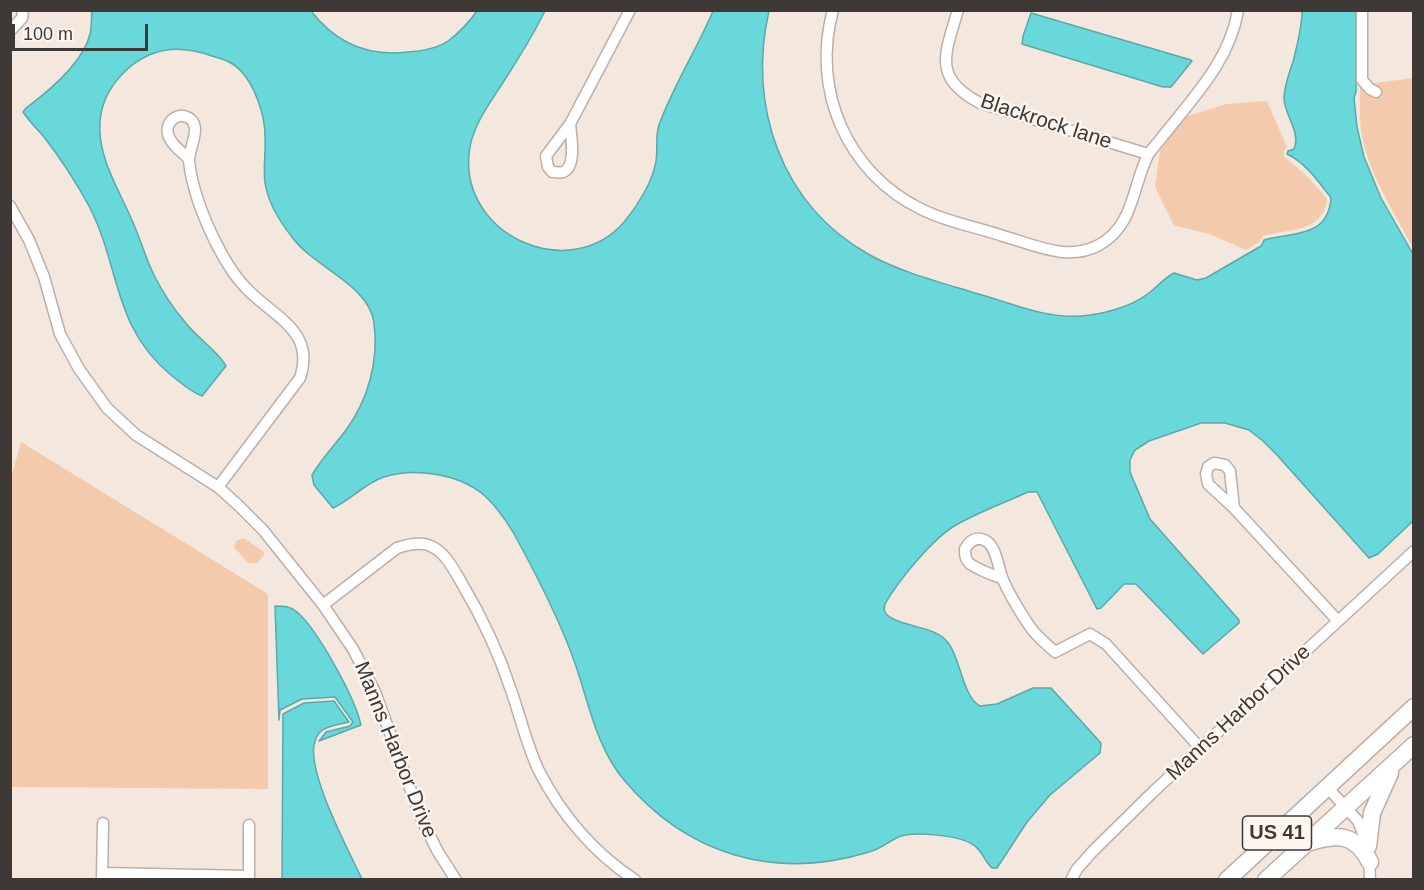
<!DOCTYPE html>
<html>
<head>
<meta charset="utf-8">
<style>
	body { margin:0 }
	#map { position:relative; width:1424px; height:890px; overflow:hidden; background:#f4e7dd; font-family:Helvetica,sans-serif }
	canvas { display:block }
	.frame { position:absolute; inset:0; border:12px solid #3e3935; pointer-events:none }
	.scale { position:absolute; left:12px; top:24px; width:136px; height:27px; box-sizing:border-box; border:3px solid #3e3935; border-top:0; padding-left:8px; font-size:18px; line-height:21px; white-space:nowrap; color:#3e3935; -webkit-text-stroke:4px #fdf5ef; paint-order:stroke }
</style>
</head>
<body>
<div id="map">
<canvas width="1424" height="890"></canvas>
<div class="frame"></div>
<div class="scale">100 m</div>
</div>
<script>
const ctx = document.querySelector('canvas').getContext('2d');
ctx.lineJoin = 'round';
function paint(path, color) { ctx.fillStyle = color; ctx.fill(path, 'evenodd'); }
function trace(path, color, width, dash) { ctx.strokeStyle = color; ctx.lineWidth = width; ctx.lineCap = dash ? 'butt' : 'round'; ctx.setLineDash(dash || []); ctx.stroke(path); }
function label(font, color, halo, rows, align = 'center') {
  ctx.font = font + ' Helvetica,sans-serif'; ctx.lineWidth = 5; ctx.setLineDash([]); ctx.textBaseline = 'middle'; ctx.strokeStyle = halo; ctx.fillStyle = color; for (const [text, x, y, turn = 0] of rows) {
    ctx.save(); ctx.translate(x, y); ctx.rotate((+turn || 0) * Math.PI / 180); ctx.textAlign = isNaN(turn) ? turn : align; if (halo) ctx.strokeText(text, 0, 0); ctx.fillText(text, 0, 0); ctx.restore();
  }
}
paint(new Path2D(`
	M1413 78V248C1395 214 1372 179 1363 141 1359 123 1360 103 1360 85Z
	M1267 101 1287 147 1284 150V157C1300 169 1314 182 1327 199 1324 233 1286 229 1263 236L1259 242 1246 250 1212 235 1174 225 1155 187 1160 151 1185 117 1226 104Z
	M21 442 268 594V789L11 787 10 482Z
	M244 538 264 552V555L257 563H248L234 547 236 541Z`), '#f4caac');
const water = new Path2D(`
	M92 11H311C335 42 368 57 408 52 422 51 436 49 448 41 459 33 469 22 477 11H545C533 35 519 58 504 81 490 103 471 127 469 154 461 236 571 285 625 221 638 205 653 181 656 161 658 149 655 137 659 125 673 86 697 49 713 11H769C747 105 781 205 868 254 900 272 939 282 975 293 1009 302 1045 319 1081 316 1104 314 1131 307 1149 293 1158 286 1164 278 1174 273L1197 280 1206 278 1261 246 1264 240C1291 232 1328 239 1331 198 1319 182 1306 163 1287 154L1288 151 1294 149C1301 132 1285 116 1284 99 1284 87 1289 73 1293 62 1297 45 1302 28 1302 11H1356V92L1354 98 1357 127 1364 157 1381 198 1413 254V521L1378 554 1369 558 1277 455 1263 441 1249 430 1225 423H1201L1149 441 1135 450 1130 460V472L1150 519 1239 620V623L1203 654 1136 584H1124L1101 608 1097 609 1037 492H1028C1004 503 979 512 956 525 933 538 898 581 885 604L884 609 886 614C903 629 935 624 949 644 961 661 963 697 980 706L997 704 1033 688H1051L1101 743 1100 753 1050 795 1027 822 997 868H992C984 861 982 849 972 844 959 836 916 831 901 836 890 840 881 849 869 852 775 881 687 855 624 780 594 744 588 697 572 655 556 612 535 572 513 532 505 519 496 506 485 496 460 474 415 467 384 477 365 483 351 500 333 508L314 485 312 475C322 458 335 445 346 430 368 400 379 361 374 323 369 284 313 267 292 237 280 222 268 202 265 183 263 167 266 151 265 136 265 115 255 86 241 71 233 62 223 59 212 56 198 51 181 48 166 50 132 56 103 87 100 121 97 156 118 188 131 218 140 237 145 257 154 275 162 291 173 308 185 322 196 337 219 352 226 366L202 396C191 392 181 383 172 376 112 327 121 268 89 206 76 182 61 159 44 137 37 129 29 121 23 112L26 108C49 91 83 63 90 34 92 27 91 18 92 11Z
	M1031 13 1191 60 1192 61 1171 87H1163L1022 44 1023 36Z
	M275 606C284 606 290 606 297 612 318 630 355 698 361 725L319 741 326 732 350 726 353 722 335 697 302 699 280 710 279 720Z
	M334 701 349 722C336 725 319 726 315 741 305 770 349 851 362 879H282L283 714 304 703Z`);
paint(water, '#68d8db');
trace(water, '#5ba8a9', 1.5);
const street = new Path2D(`
	M833 10C811 90 847 173 921 209 946 222 977 227 1003 236 1035 245 1068 262 1099 245 1134 226 1132 187 1148 155 1151 150 1155 146 1159 141 1190 101 1230 62 1238 10
	M958 10C945 54 932 78 980 103L1148 154
	M1362 10V80L1370 89 1376 92
	M10 31 22 18 23 10
	M570 124C571 136 577 167 563 172 559 173 556 172 552 172L548 167 546 156 570 124 630 10
	M189 159C183 153 174 147 170 139 162 126 175 110 189 118 203 126 188 150 189 161 192 189 204 219 216 243 225 261 236 279 250 292 278 319 315 333 300 378L218 487
	M10 206 29 240 44 277 60 334 79 369 107 408 136 435 218 487 238 505 263 530 323 605 353 649 375 692 421 818 438 852 456 880
	M1234 508 1230 471 1225 465 1214 463 1208 467 1206 474 1208 484 1234 508 1338 621
	M1002 578C994 576 975 568 969 563 965 559 965 554 965 549 969 542 975 536 984 540 996 544 998 567 1002 577 1006 589 1026 623 1035 633 1041 640 1049 646 1055 652L1090 634 1106 644 1201 749
	M323 605 397 548C406 545 418 542 428 545 444 550 453 568 461 582 482 617 499 653 512 693 521 719 527 746 539 771 561 814 594 853 635 880
	M1327 787 1358 821 1366 841
	M1369 856 1370 880
	M102 873 249 876
	M102 879 103 823
	M249 880V825
	M1071 880 1077 869 1093 851 1154 791 1414 551`);
const primary = new Path2D(`
	M1310 842C1338 834 1355 833 1370 862
	M1368 846 1372 813 1390 773
	M1227 880 1414 707
	M1266 880 1414 745`);
trace(street, '#bcafa6', 13);
trace(primary, '#bcafa6', 19);
trace(street, '#fff', 10);
trace(primary, '#fff', 16);
for (const [x, y, w] of [
	[1277,833,69]
]) { const box = new Path2D(); box.roundRect(x - w / 2, y - 17, w, 34, 4.5); ctx.fillStyle = '#fdf5ef'; ctx.fill(box); trace(box, '#3e3935', 1.5); }
label('bold 20px', '#3e3935', null, [
	["US 41",1277,833]
]);
label('21px', '#3e3935', '#fdf5ef', [
	["Blackrock lane",1046,122,18],
	["Manns Harbor Drive",1239,713,-43],
	["Manns Harbor Drive",395,750,68]
]);
</script>
</body>
</html>
